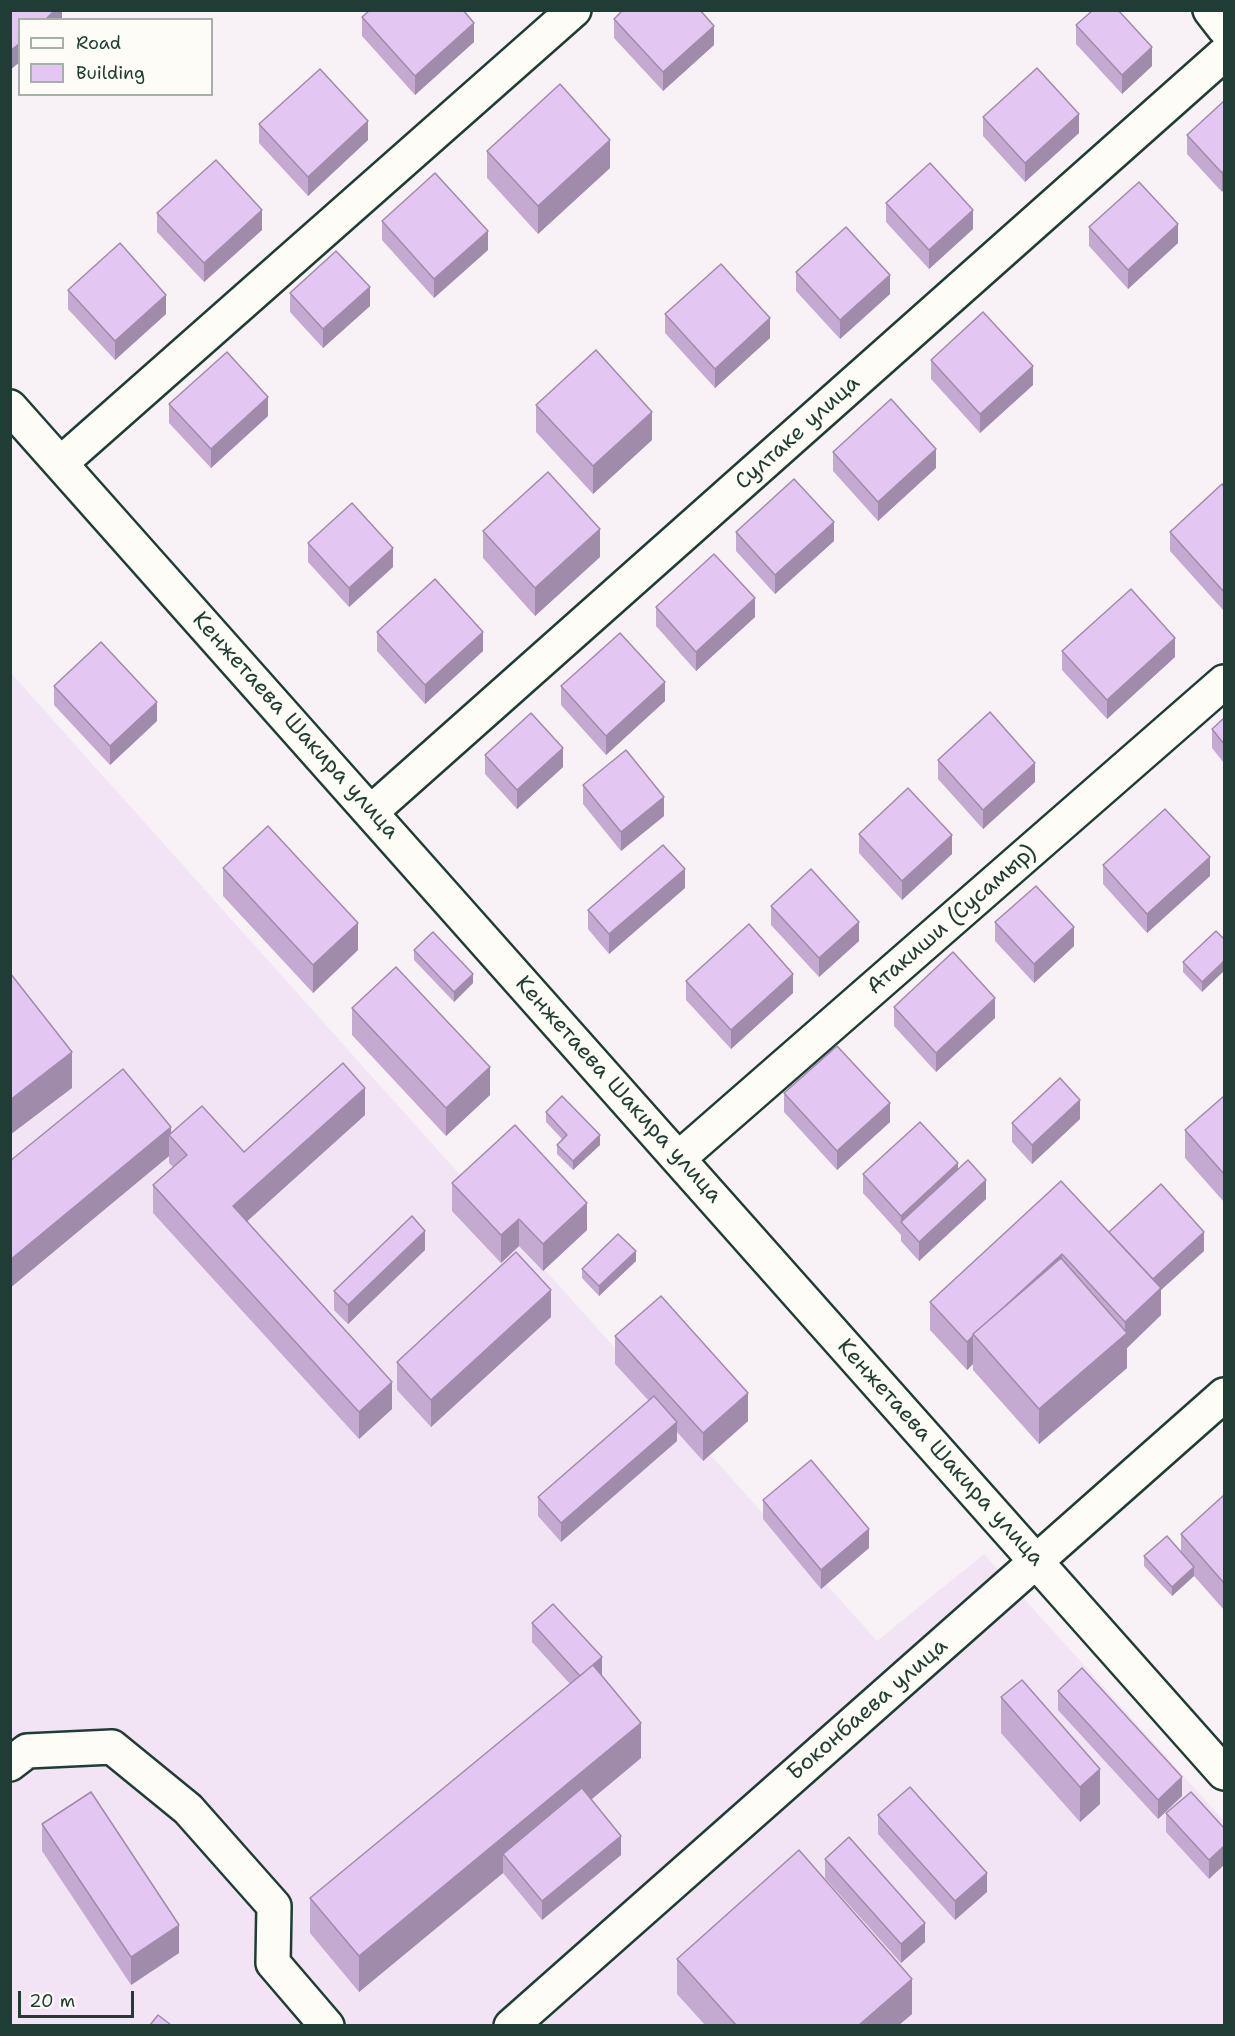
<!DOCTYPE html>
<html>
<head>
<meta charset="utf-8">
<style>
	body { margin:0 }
	#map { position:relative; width:1235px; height:2036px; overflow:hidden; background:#f8f1f6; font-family:"Shantell Sans",sans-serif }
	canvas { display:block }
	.frame { position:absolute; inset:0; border:12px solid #1f3d34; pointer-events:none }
	.legend { position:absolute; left:18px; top:18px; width:195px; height:78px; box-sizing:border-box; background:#fdfcf7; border:2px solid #a4b0a9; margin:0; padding:8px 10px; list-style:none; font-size:18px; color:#1f3d34 }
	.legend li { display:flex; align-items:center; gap:12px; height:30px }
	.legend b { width:30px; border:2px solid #a4b0a9 }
	.scale { position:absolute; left:18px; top:1991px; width:116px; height:27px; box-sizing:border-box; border:3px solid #1f3d34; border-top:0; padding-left:8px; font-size:18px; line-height:21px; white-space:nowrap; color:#1f3d34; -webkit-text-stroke:4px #fdfcf7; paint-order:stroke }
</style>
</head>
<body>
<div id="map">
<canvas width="1235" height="2036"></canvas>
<div class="frame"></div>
<ul class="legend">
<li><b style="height:8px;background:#fdfcf7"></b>Road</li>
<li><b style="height:16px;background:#e4c6f3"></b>Building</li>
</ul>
<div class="scale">20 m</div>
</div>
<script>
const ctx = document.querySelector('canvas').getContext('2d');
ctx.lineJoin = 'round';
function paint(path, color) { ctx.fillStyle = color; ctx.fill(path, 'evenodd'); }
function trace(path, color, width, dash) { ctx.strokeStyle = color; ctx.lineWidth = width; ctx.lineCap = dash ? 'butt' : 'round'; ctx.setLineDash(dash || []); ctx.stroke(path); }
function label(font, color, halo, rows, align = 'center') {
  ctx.font = font + ' "Shantell Sans",sans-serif'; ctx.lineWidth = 4.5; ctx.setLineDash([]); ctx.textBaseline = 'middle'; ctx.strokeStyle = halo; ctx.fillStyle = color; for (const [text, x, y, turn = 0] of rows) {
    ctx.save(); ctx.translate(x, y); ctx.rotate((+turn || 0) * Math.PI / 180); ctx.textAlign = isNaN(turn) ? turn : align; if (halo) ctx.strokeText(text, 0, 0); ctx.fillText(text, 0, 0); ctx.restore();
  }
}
paint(new Path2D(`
	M10 672 877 1641 984 1554 1224 1821V2025H11Z`), '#f2e4f5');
const minor = new Path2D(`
	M1210 10 1224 28
	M10 407 1224 1773
	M61 463 574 10
	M371 812 1224 54
	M679 1158 1224 682
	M10 1764 27 1751 112 1747 188 1809 274 1906 273 1963 327 2026
	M511 2026 1224 1395`);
trace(minor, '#1f3d34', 38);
trace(minor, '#fdfcf7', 33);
paint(new Path2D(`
	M362 17 474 42 415 95 362 36Z
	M614 19 714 45 663 91 614 38Z
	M1076 25 1152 66 1122 94 1076 44Z
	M1224 101 1222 192 1187 154V135Z
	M983 117 1079 133 1025 182 983 136Z
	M259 124 368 140 308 196 259 143Z
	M487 151 610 168 538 234 487 178Z
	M886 203 973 229 929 269 886 222Z
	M157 213 262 230 204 282 157 232Z
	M382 221 488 250 434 298 382 240Z
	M1089 227 1178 243 1128 289 1089 246Z
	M796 272 890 294 840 339 796 291Z
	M68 290 166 314 115 360 68 309Z
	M290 293 370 306 323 348 290 312Z
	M665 314 770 338 715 388 665 333Z
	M931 360 1033 385 980 433 931 379Z
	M169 404 268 416 211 468 169 423Z
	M536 405 652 440 593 494 536 432Z
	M833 452 936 468 878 521 833 471Z
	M1224 487V611L1170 551V532Z
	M483 531 600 557 535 616 483 558Z
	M736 532 834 541 775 594 736 551Z
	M308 543 393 567 349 607 308 562Z
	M656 607 755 617 696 671 656 626Z
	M377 632 483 651 425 704 377 651Z
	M1062 651 1175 657 1107 719 1062 670Z
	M54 686 157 721 110 765 54 705Z
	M561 686 665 701 606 755 561 705Z
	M1224 718V763L1212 748V729Z
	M485 755 563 767 517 809 485 774Z
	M938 760 1035 782 983 829 938 779Z
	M583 785 664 816 621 851 583 804Z
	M859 834 952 854 902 900 859 853Z
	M1103 865 1210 876 1147 933 1103 884Z
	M223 868 358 950 313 993 223 896Z
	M685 888 609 954 588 929V910Z
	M771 906 859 941 819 977 771 925Z
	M995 922 1074 946 1034 983 995 941Z
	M1216 931 1202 992 1183 972V962Z
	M414 950 473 983 454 1002 414 960Z
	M686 981 793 993 731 1049 686 1000Z
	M894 1007 995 1018 936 1072 894 1026Z
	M352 1008 490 1095 446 1136 352 1035Z
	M784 1093 890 1122 837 1170 784 1112Z
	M1224 1096V1202L1185 1158V1130Z
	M546 1112 600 1145 573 1170 557 1154V1145L562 1139 546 1122Z
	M365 1115 247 1221 392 1409 359 1439 153 1213V1185L173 1167 169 1163V1156L10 1288V1161L171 1134 244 1152Z
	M1080 1119 1032 1164 1012 1142V1123Z
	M958 1169 986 1199 919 1261 901 1241V1235L863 1193V1174Z
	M452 1183 587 1230 543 1271 519 1246 501 1263 452 1211Z
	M1109 1232 1204 1251 1161 1290V1315L1127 1348V1368L1039 1444 973 1370V1364L967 1370 930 1330V1302Z
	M425 1250 348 1324 334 1310V1291Z
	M636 1261 599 1296 582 1278V1269Z
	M551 1317 431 1427 397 1390V1362Z
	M615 1336 748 1421 703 1461 677 1432V1441L561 1542 538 1516V1497L649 1401 615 1364Z
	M1224 1495V1610L1194 1576 1172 1596 1144 1566V1556L1181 1552V1534Z
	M763 1500 869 1548 821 1589 763 1519Z
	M532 1623 602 1676 641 1758 591 1800 621 1855 542 1920 503 1873 359 1992 310 1933V1898L570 1684 532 1642Z
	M1058 1691 1182 1796 1158 1819 1058 1710Z
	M1001 1697 1100 1804 1080 1822 1001 1733Z
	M1166 1813 1224 1828 1209 1879 1166 1832Z
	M878 1815 987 1892 955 1920 878 1834Z
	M42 1824 179 1953 131 1985 42 1851Z
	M825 1859 925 1942 901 1963 825 1878Z
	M677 1959 912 2014 899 2025H705L677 1994Z`), '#c4aad1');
paint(new Path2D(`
	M55 10H62V20H45Z
	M474 23V42L415 95V76Z
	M714 26V45L663 91V72Z
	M20 43V62L10 70V51Z
	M1152 47V66L1122 94V75Z
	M1079 114V133L1025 182V163Z
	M368 121V140L308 196V177Z
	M610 140V168L538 234V206Z
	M1224 170V189L1222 192V173Z
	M262 210V230L204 282V263Z
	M973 210V229L929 269V250Z
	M1178 224V243L1128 289V270Z
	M488 231V250L434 298V279Z
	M890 275V294L840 339V320Z
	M370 287V306L323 348V329Z
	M166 295V314L115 360V341Z
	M770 318V338L715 388V369Z
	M1033 366V385L980 433V414Z
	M268 397V416L211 468V449Z
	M652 412V440L593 494V466Z
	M936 449V468L878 521V502Z
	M834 522V541L775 594V575Z
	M600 529V557L535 616V588Z
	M393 548V567L349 607V588Z
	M755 598V617L696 671V652Z
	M483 632V651L425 704V685Z
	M1175 638V657L1107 719V700Z
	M665 682V701L606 755V736Z
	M157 702V721L110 765V746Z
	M563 748V767L517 809V790Z
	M1035 763V782L983 829V810Z
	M664 797V816L621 851V832Z
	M952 835V854L902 900V881Z
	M1210 857V876L1147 933V914Z
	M685 869V888L609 954V934Z
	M859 922V941L819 977V958Z
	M358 923V950L313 993V965Z
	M1074 927V946L1034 983V964Z
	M1224 961V971L1202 992V982Z
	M473 974V983L454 1002V992Z
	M793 974V993L731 1049V1030Z
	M995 998V1018L936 1072V1053Z
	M72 1052V1088L10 1135V1100Z
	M490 1067V1095L446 1136V1108Z
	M365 1088V1115L233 1234V1206Z
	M1080 1100V1119L1032 1164V1145Z
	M890 1103V1122L837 1170V1151Z
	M171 1127V1137L169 1135V1156L10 1288V1260Z
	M600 1135V1145L573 1170V1161Z
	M958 1163V1182L901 1222V1235V1216Z
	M986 1180V1199L919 1261V1242Z
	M587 1203V1230L543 1271V1244Z
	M519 1219V1246L501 1263V1235Z
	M425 1231V1250L348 1324V1305Z
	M1204 1232V1251L1161 1290V1315L1127 1348V1368L1039 1444V1409L1125 1334V1322L1151 1280Z
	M636 1251V1261L599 1296V1286Z
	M1062 1254V1282L974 1335Z
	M551 1290V1317L431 1427V1400Z
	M973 1336V1364L967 1370V1342Z
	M392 1382V1409L359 1439V1412Z
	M748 1393V1421L703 1461V1433Z
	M677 1422V1441L561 1542V1523Z
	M869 1529V1548L821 1589V1570Z
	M1194 1567V1576L1172 1596V1587Z
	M602 1657V1676H581Z
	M641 1723V1758L512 1865 503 1854V1873L359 1992V1956Z
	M1100 1769V1804L1080 1822V1787Z
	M1182 1777V1796L1158 1819V1800Z
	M621 1836V1855L542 1920V1901Z
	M1224 1846V1865L1209 1879V1860Z
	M987 1873V1892L955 1920V1901Z
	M925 1923V1942L901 1963V1944Z
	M179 1925V1953L131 1985V1957Z
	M912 1979V2014L899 2025H859Z`), '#a08baa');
const building = new Path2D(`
	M10 10H55L45 20H20V43L10 51Z
	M370 10H463L474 23 415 76 362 17Z
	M623 10H700L714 26 663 72 614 19Z
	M1093 10H1118L1152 47 1122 75 1076 25Z
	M1037 68 1079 114 1025 163 983 117Z
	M320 69 368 121 308 177 259 124Z
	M560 84 610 140 538 206 487 151Z
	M1224 101V170L1222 173 1187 135Z
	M216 160 262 210 204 263 157 213Z
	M930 163 973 210 929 250 886 203Z
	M435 173 488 231 434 279 382 221Z
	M1139 182 1178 224 1128 270 1089 227Z
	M846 227 890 275 840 320 796 272Z
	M120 243 166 295 115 341 68 290Z
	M336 251 370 287 323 329 290 293Z
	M721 264 770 318 715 369 665 314Z
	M983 312 1033 366 980 414 931 360Z
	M596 350 652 412 593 466 536 405Z
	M227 352 268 397 211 449 169 404Z
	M891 399 936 449 878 502 833 452Z
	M548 472 600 529 535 588 483 531Z
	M794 479 834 522 775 575 736 532Z
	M1222 484 1224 487V592L1170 532Z
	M352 503 393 548 349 588 308 543Z
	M714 554 755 598 696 652 656 607Z
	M435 579 483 632 425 685 377 632Z
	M1131 589 1175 638 1107 700 1062 651Z
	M620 633 665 682 606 736 561 686Z
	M101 642 157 702 110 746 54 686Z
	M990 712 1035 763 983 810 938 760Z
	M531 713 563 748 517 790 485 755Z
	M1224 718V744L1212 729Z
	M626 750 664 797 621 832 583 785Z
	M908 788 952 835 902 881 859 834Z
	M1165 809 1210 857 1147 914 1103 865Z
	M268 826 358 923 313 965 223 868Z
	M663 845 685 869 609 934 588 910Z
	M811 869 859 922 819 958 771 906Z
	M1036 886 1074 927 1034 964 995 922Z
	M749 924 793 974 731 1030 686 981Z
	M1216 931 1224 939V961L1202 982 1183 962Z
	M433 932 473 974 454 992 414 950Z
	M953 952 995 998 936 1053 894 1007Z
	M396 967 490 1067 446 1108 352 1008Z
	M10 973 72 1052 10 1100Z
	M837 1046 890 1103 837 1151 784 1093Z
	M343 1063 365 1088 233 1206 392 1382 359 1412 153 1185 187 1155 169 1135 202 1106 244 1152Z
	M123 1069 171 1127 10 1260V1161Z
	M1060 1078 1080 1100 1032 1145 1012 1123Z
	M562 1096 600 1135 573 1161 557 1145 567 1135 546 1112Z
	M1224 1096V1174L1185 1130Z
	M920 1122 958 1163 901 1216 863 1174Z
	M515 1125 587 1203 543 1244 519 1219 501 1235 452 1183Z
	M968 1160 986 1180 919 1242 901 1222Z
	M1061 1181 1161 1288 1125 1322 1062 1254 1004 1307 973 1334V1336L967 1342 930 1302Z
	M1161 1184 1204 1232 1153 1279 1109 1232Z
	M412 1216 425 1231 348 1305 334 1291Z
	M618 1234 636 1251 599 1286 582 1269Z
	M516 1252 551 1290 431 1400 397 1362Z
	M1061 1258 1127 1333 1039 1409 973 1334Z
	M661 1296 748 1393 703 1433 615 1336Z
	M654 1396 677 1422 561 1523 538 1497Z
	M811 1460 869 1529 821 1570 763 1500Z
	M1224 1495V1583L1181 1534Z
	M1167 1536 1194 1567 1172 1587 1144 1556Z
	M553 1604 602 1657 580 1676 532 1623Z
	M593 1665 641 1723 359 1956 310 1898Z
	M1082 1668 1182 1777 1158 1800 1058 1691Z
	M1022 1680 1100 1769 1080 1787 1001 1697Z
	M910 1787 987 1873 955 1901 878 1815Z
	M582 1788 621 1836 542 1901 503 1854Z
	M91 1792 179 1925 131 1957 42 1824Z
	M1191 1792 1224 1828V1846L1209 1860 1166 1813Z
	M849 1837 925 1923 901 1944 825 1859Z
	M799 1850 912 1979 859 2025H736L677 1959Z
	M158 2015 171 2025H150Z`);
paint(building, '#e4c6f3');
trace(building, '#a08baa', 1.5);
label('22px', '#1f3d34', '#fdfcf7', [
	["Султаке улица",798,433,-42],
	["Кенжетаева Шакира улица",295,726,48],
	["Атакиши (Сусамыр)",952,920,-41],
	["Кенжетаева Шакира улица",618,1090,48],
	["Кенжетаева Шакира улица",940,1453,48],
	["Боконбаева улица",868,1710,-41]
]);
</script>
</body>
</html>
